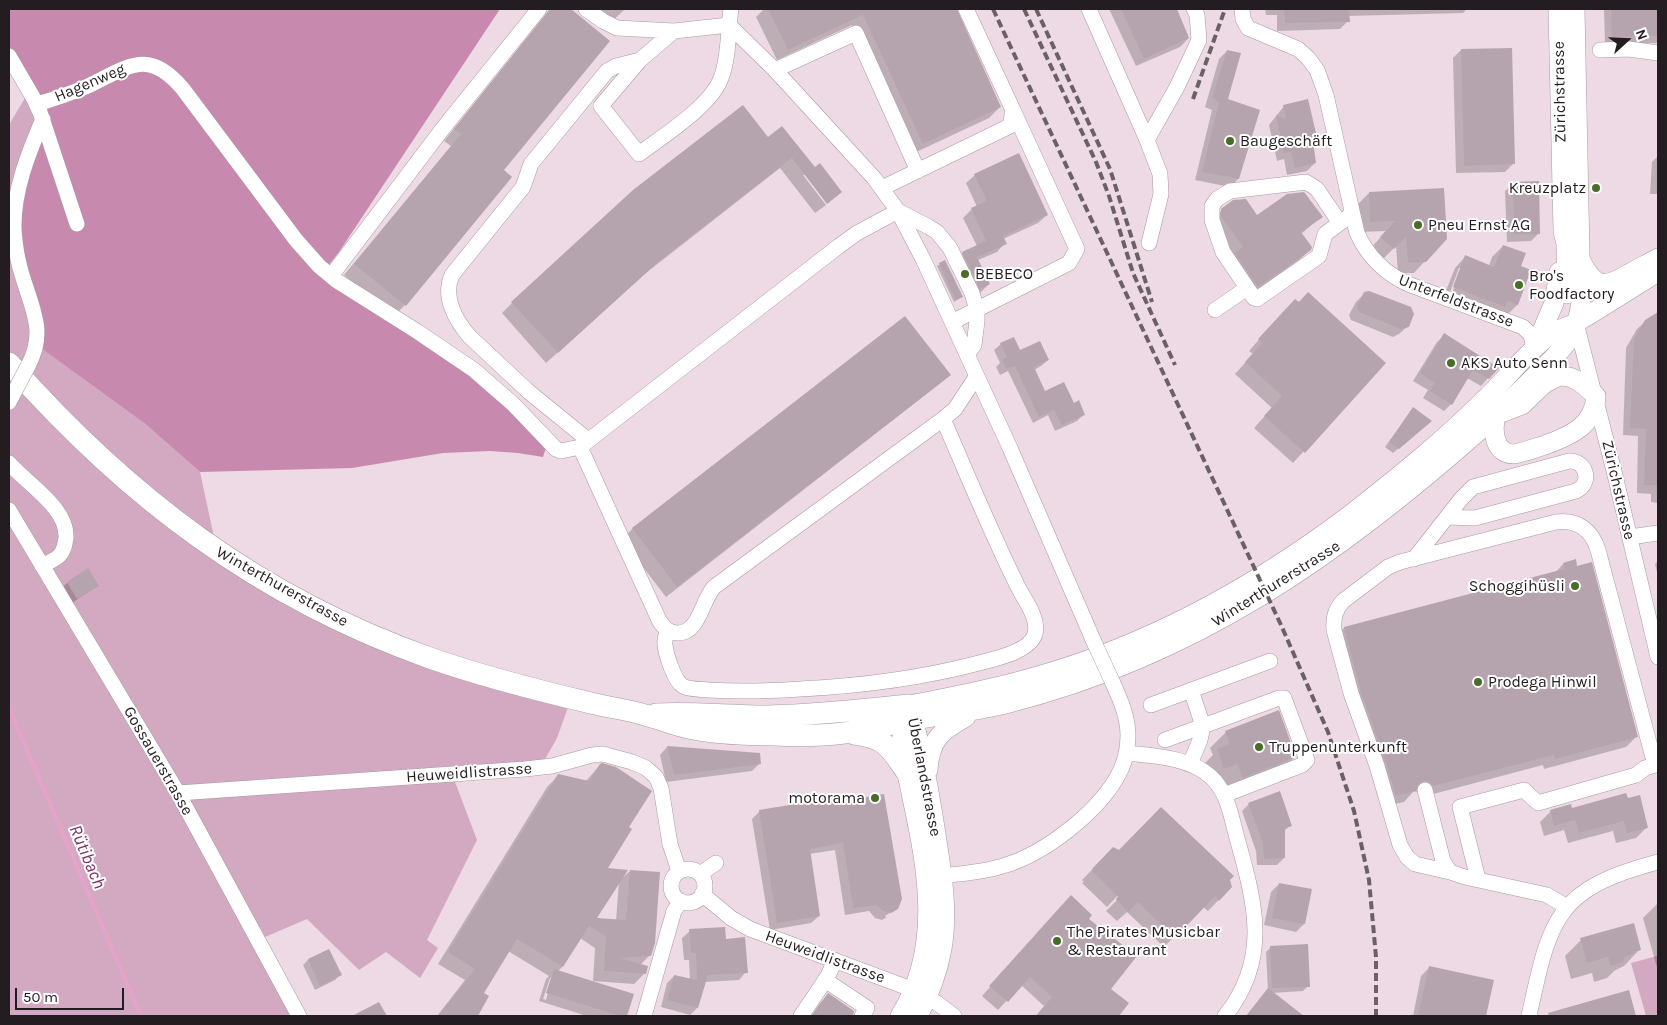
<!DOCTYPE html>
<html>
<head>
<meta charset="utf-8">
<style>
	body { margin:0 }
	#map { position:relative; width:1667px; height:1025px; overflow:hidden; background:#eddae4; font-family:Karla,sans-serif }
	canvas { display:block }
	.frame { position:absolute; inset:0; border:10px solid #231c20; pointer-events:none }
	.north { position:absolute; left:1602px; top:15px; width:50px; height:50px; -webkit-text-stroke:4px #fff; paint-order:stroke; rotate:70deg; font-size:14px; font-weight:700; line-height:20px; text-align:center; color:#231c20 }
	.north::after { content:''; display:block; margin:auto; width:18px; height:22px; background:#231c20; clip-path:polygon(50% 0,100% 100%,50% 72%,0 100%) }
	.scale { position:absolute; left:15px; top:988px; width:109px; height:22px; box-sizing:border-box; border:2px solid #231c20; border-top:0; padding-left:6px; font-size:15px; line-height:18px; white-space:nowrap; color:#231c20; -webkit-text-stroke:4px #fff; paint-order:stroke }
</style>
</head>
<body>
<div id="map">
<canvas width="1667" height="1025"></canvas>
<div class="frame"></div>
<div class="north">N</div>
<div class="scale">50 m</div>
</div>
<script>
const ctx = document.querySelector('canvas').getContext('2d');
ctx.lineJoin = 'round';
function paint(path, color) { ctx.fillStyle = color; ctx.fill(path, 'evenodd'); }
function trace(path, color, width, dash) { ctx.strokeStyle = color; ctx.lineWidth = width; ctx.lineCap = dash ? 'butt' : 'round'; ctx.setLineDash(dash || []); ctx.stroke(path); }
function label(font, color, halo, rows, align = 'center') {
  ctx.font = font + ' Karla,sans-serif'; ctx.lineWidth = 4; ctx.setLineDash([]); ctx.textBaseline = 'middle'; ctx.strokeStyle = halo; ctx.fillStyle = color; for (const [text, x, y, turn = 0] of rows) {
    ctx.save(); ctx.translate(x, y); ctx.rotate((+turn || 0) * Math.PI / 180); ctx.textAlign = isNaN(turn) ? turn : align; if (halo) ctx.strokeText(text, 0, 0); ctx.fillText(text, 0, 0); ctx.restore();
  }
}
paint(new Path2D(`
	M29 91 143 422 200 472 217 551 296 598 571 699 557 738 540 768 452 774 477 840 427 940 438 948 420 978 386 952 359 970 307 919 258 940 299 1016H9V125Z
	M1657 956 1658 961V1016H1646L1631 963Z`), '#d2a9c0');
paint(new Path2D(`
	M9 9H500L339 252 324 271 418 332 548 441 543 457 518 453 490 451 443 453 352 468 200 472 143 422 37 345 14 228 43 119 9 56Z`), '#c889ae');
paint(new Path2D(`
	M550 9H569L608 41 502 170 510 177 405 305 394 316 344 275 451 146 444 141Z
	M589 9H625L606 27Z
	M764 9H957L956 13 1000 107 989 118 912 154 852 25 777 60 756 17Z
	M1109 9H1175L1188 35V39L1180 47 1136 66Z
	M1265 9H1467L1463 13 1348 16V21L1340 29 1277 31V15H1266Z
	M1604 9H1658V41L1656 43 1605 44Z
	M1461 50 1513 164 1505 172 1456 173 1453 58Z
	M1227 51 1226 100 1238 179 1230 187 1195 180 1212 110 1205 107 1219 59Z
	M1284 106 1314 133 1311 136 1315 163 1307 171 1287 175 1284 159 1277 161 1269 125Z
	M767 139 814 169 840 192 828 203 806 175H803L826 205 815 213 780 168 646 273 546 363 502 313 512 303Z
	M1657 151 1658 194H1650L1652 162 1657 157Z
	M975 175 1047 215 1038 223 1003 239 1005 243 997 252 978 260 989 284 980 293 972 297 955 261 963 253 977 246 963 218 972 209 977 207 966 183Z
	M1514 183 1539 233 1531 241 1507 242 1505 191Z
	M1443 189 1425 261 1414 273H1398L1396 246 1383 259 1371 248 1386 231 1360 232 1358 204 1369 193Z
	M1222 210 1257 216 1321 217 1301 234 1310 250 1298 261 1247 297 1211 221Z
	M1503 246 1519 267 1530 271 1517 305 1506 316 1443 298 1455 268 1465 257 1489 266 1492 257ZM1459 268H1462L1452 293 1450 292Z
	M945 261 962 297 954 302 937 266Z
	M1365 293 1408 326 1399 334 1393 337 1351 320 1349 315 1356 302Z
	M1284 311 1384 363 1293 463 1254 428 1272 408 1235 374 1253 354 1249 351Z
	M1658 314V503L1651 502V494L1637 493 1638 436 1623 435 1626 348 1637 329 1646 321Z
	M905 317 949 375 938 385 666 597 622 540 632 529Z
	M1445 335 1496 369 1481 386 1467 378 1451 404 1444 411 1423 398 1428 390 1413 381 1437 342Z
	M1001 344 1020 352 1048 360 1041 366 1034 370 1045 393 1073 404 1084 414 1077 421 1055 431 1048 415 1033 423 1008 371 1000 375 996 367 1000 363 994 350Z
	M1413 409 1425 426 1393 453 1385 447Z
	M1658 561V576L1655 564Z
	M1563 564 1636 737 1626 747 1544 769 1543 765 1422 797 1417 792 1414 791 1404 802 1385 806 1333 639 1344 628 1554 574Z
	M67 583 97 586 72 603 62 588Z
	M1226 732 1295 757 1278 773 1227 793 1201 767 1213 755 1210 748Z
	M667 747 760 763 752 771 666 782 660 755Z
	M600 765 628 827 606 869 595 919 616 921 619 881 630 871 650 955 640 965 645 973 634 984 593 981 595 948 580 938 562 967 557 972 633 995 626 1016H587L539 1001 546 979 549 976 508 951 482 994 487 996 477 1016H437L465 980 438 964 547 787 558 776 586 781ZM550 978H552L546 1000 543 999Z
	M1625 795 1647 827 1636 838 1616 843 1613 831 1568 843 1564 830 1544 836 1540 822 1551 811 1571 809Z
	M813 803 897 908 893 912V911L885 916 886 918 889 916 882 920 875 918 869 911 845 915 835 850 809 854 819 916 811 923 770 930 752 819 760 811Z
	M1249 804 1291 825 1283 832 1284 858 1277 865H1257L1256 851 1242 811Z
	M1113 848 1119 852 1231 887 1208 911 1203 907 1164 947 1127 912 1117 921 1106 911 1121 896 1119 894 1107 907 1082 883 1084 882 1082 880Z
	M1279 884 1311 890 1304 924 1296 932 1264 925 1271 892Z
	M1658 903V971L1643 918Z
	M1062 905 1087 919 1109 989 1128 1003 1118 1016H1036L1044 1006 1021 985 998 1010 982 996Z
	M690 931 724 940 746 972 739 980 705 982 697 1008 690 1015 661 1007 667 983 674 976 690 980 689 960H684L682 938Z
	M1581 940 1640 949 1624 966 1614 971 1607 978 1594 982 1592 973 1571 979 1565 956Z
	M1271 947 1308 986 1303 991 1272 993 1302 1016H1246L1268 991 1266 952Z
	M329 950 340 975 335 980 315 990 303 965 308 960Z
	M1429 968 1492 981 1484 1016H1413L1421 976Z
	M828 995 853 1011V1016H811L820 1003Z
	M1557 1012 1634 1015 1553 1016Z`), '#0003');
trace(new Path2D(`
	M9 708 141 1016`), '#e4a3c9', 4.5);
paint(new Path2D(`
	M550 9H571L610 41 504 170 512 177 406 306 354 264 461 134 454 129Z
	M768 9H957L1001 107 923 144 863 15 788 50Z
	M1121 9H1177L1189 38 1144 59Z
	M1284 9H1349L1350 22 1285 23Z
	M1611 9H1658V36L1612 37Z
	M1512 48 1515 164 1464 166 1461 49Z
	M1227 50 1241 53 1228 99 1260 110 1239 179 1202 172 1219 102 1212 98Z
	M1308 99 1316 133 1312 134 1316 163 1295 168 1291 152 1284 153 1276 115 1286 119 1283 105Z
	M743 105 768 137 782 126 815 167 820 163 842 192 827 204 792 158 658 262 558 353 511 302 633 190Z
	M1019 153 1048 215 1003 236 1007 244 977 257 990 284 980 289 962 252 986 241 971 208 987 201 974 174Z
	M1539 181 1540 234H1514L1513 182Z
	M1444 188 1447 239 1426 262 1408 263 1406 237 1394 249 1380 237 1395 221 1370 222 1369 192Z
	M1304 192 1323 217 1301 232 1312 247 1311 250 1258 287 1235 253 1243 247 1221 216V209L1233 200 1246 199 1257 215 1287 194Z
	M1503 245 1526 253 1521 266 1531 270 1518 305 1508 301 1505 307 1453 287 1465 255 1494 267Z
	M945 260 963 297 956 300 939 263Z
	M1369 291 1411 307 1414 314 1409 327 1401 329 1359 312 1357 306 1364 292Z
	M1308 292 1386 363 1305 453 1264 416 1282 396 1245 362 1262 343 1258 339 1295 299 1299 302Z
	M1658 312V486L1644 485 1646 429 1630 428 1634 339 1645 320Z
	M905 316 951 375 677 587 632 528Z
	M1444 333 1499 368 1489 379 1473 370 1452 405 1430 391 1435 383 1420 373Z
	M1014 337 1020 350 1040 341 1049 360 1034 367 1045 391 1064 382 1074 403 1079 400 1085 415 1062 425 1054 410 1039 417 1015 366 1006 369 1002 360 1007 357 1000 343Z
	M1413 407 1432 421 1399 449 1389 442Z
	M1576 559 1577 566 1592 562 1638 737 1555 759 1554 755 1433 786 1428 781H1423L1418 784 1416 791 1396 796 1386 763 1361 692 1344 627 1564 569 1563 563Z
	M88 568 99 586 77 599 67 582Z
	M1279 710 1296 757 1243 778 1237 764 1224 769 1217 749 1230 744 1225 731Z
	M667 746 760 753 761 764 674 775Z
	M602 763 616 767 652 791 629 827 632 829 608 868 628 870 597 918 626 920 630 870 660 872 655 943 651 956 620 958 648 966 646 974 604 971 606 936 589 926 563 967 517 939 484 993 489 996 478 1016H438L475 969 448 952 558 774 589 781 600 764Z
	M1280 791 1292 826 1285 828V858L1264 859 1263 843 1248 803Z
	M1626 793 1628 798 1640 795 1648 828 1627 833 1624 821 1579 833 1575 820 1554 826 1550 810 1571 804 1572 808Z
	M884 794 902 899 898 909 891 913 883 911 877 905 853 908 843 843 810 849 820 916 777 923 759 810 814 801 818 796H823L827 795 836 802Z
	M1161 807 1234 876 1230 880 1232 887 1219 901 1215 896 1175 938 1138 902 1128 912 1116 899 1118 897 1092 871 1093 870 1092 869 1113 847 1119 850Z
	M1279 883 1312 889 1305 924 1272 918Z
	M1071 895 1092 915 1089 919 1137 956 1111 989 1129 1003 1119 1016H1036L1052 997 1030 977 1008 1002 989 986Z
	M1634 923 1641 950 1634 952V954L1624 957V962L1611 966 1608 957 1587 963 1580 938Z
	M725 927 726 939 745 937 748 973 708 975 698 1008 667 1000 674 975 697 980 696 953H691L689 929Z
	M1308 944 1310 987 1272 988 1270 946Z
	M329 949 342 975 320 986 308 959Z
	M1429 966 1494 980 1486 1016H1418Z
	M554 969 634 994 627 1016H620L546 993Z
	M1268 988 1304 1016H1246Z
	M1629 990 1636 1016H1549L1548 1013Z
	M828 993 854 1011 853 1016H812Z
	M379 1002 387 1016H352Z`), '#b5a3ad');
const minor = new Path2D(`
	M586 9 603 21 617 28 674 31 729 25 775 70 874 178 898 211 929 227 937 232 950 248 972 293 977 310V321L974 345 967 355
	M1089 9 1147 140 1160 174 1161 194 1149 243
	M1242 9 1243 19 1248 28 1298 49 1308 58 1317 70 1326 95 1357 233C1368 257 1384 273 1408 284L1523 327 1531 335 1534 349
	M1600 50 1629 49 1658 53
	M9 56 34 99 40 112 77 224
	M640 60 601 106 639 154C663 136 711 106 721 78 729 58 728 30 731 9
	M775 70 856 33 918 171
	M37 104C54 99 72 93 88 86 128 67 148 47 183 89L296 240 319 266 337 281 418 332 474 370 513 404 556 449 561 451 580 447 839 246 857 233 898 211 923 259 1010 448 1094 642
	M1147 140 1177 87 1199 40 1197 15 1194 9
	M882 188 1010 126 1013 110 966 9
	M1340 223 1317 189 1306 182 1230 191 1217 199 1212 206V220L1223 252 1254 298 1257 299 1319 256 1325 234 1352 214
	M331 276 444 127 539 9
	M1215 310 1247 288
	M952 322 1069 263 1077 249 1013 110
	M1576 323 1614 471 1658 657
	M28 366C46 333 33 311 23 278 18 263 15 246 14 229 13 192 28 154 43 119
	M588 440 529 392 470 337C456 321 442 297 452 275L523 187 531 164 607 71 616 66 640 60 674 31
	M580 447 659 620C663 627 669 633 677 633 699 634 702 600 714 587L943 419 955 409 976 377
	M9 463C27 484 68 508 66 538 65 545 64 551 59 556 54 560 48 563 42 566
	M9 510 178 793 299 1016
	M1630 537 1658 533
	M1414 559 1461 499 1473 487 1569 461C1586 460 1593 483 1576 491L1475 518 1447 517
	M668 630C666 635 664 639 665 645 666 654 674 681 683 686 690 690 701 689 709 690 739 692 770 691 800 689 862 686 923 678 983 662 998 658 1030 651 1035 634 1039 619 1026 602 1019 589 991 533 968 476 943 419
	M1151 705 1270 661
	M1165 740 1279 698H1284L1307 760 1302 765 1224 795
	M1126 753C1154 756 1188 757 1210 776 1228 792 1231 816 1237 838 1255 903 1271 958 1225 1016
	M1190 764 1200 740 1203 726 1191 690
	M1425 790 1443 861 1450 872 1465 877 1547 895 1567 907
	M178 793 525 769 552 766 592 755 603 754 632 762 646 768 656 777 661 788 670 844 679 871
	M671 886a17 17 0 1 1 34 0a17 17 0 1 1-34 0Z
	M1450 872 1415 864 1407 857 1400 845 1377 766 1351 693 1334 630C1333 618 1335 610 1343 601L1388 567 1400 562 1556 522C1577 519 1592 530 1598 550L1655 765
	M700 874 716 863
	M931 877C956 874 982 873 1006 865 1045 853 1095 814 1116 779 1124 766 1128 751 1128 736 1128 716 1120 699 1112 681
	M1478 879 1460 807 1524 790 1538 803 1636 775 1645 768 1658 764
	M702 894 731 918 750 929 914 990 937 1003 954 1016
	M825 980 867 1008 862 1016
	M644 1016 674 911 681 901
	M801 1016 828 976 835 960
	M1529 1016C1550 919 1555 889 1658 862`);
const major = new Path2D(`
	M1558 9 1563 231 1566 244 1567 294
	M1580 259C1595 288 1603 289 1630 273 1639 268 1649 263 1658 258
	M1536 345 1554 303 1559 272
	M1559 376C1575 375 1585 386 1596 396 1594 426 1570 436 1545 445 1535 448 1525 452 1514 454 1494 454 1492 431 1496 415L1522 405 1545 383Z
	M909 705C951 697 993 689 1034 677 1149 645 1256 586 1351 514 1397 478 1443 441 1485 399 1507 378 1527 352 1551 334 1560 328 1571 326 1579 321 1606 305 1632 288 1658 272
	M910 708C921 747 929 788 935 828 941 867 949 908 942 949 938 972 929 995 918 1016
	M904 722C939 715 975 712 1009 703 1195 656 1339 555 1480 430 1499 412 1518 393 1536 375 1548 363 1561 352 1570 338 1576 328 1579 315 1581 303L1575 9
	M928 770C930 739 941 731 966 717
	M900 1016C942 949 928 871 912 798 909 781 904 764 902 746V730L906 711`);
const highway = new Path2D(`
	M9 363C127 497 260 598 430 658 484 677 540 691 595 704 612 708 629 710 645 715 661 719 676 726 693 729 719 734 747 735 774 735 797 736 821 736 844 733 864 730 884 725 904 722
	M656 714C694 712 730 716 767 716 815 715 862 710 909 705
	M854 734C886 738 888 746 906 771`);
trace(minor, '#a998a2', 16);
trace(major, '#a998a2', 20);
trace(highway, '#a998a2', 22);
trace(minor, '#fff', 15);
trace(major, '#fff', 19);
trace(highway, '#fff', 21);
trace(new Path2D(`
	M993 9 1281 625 1328 732 1354 811 1369 880 1376 957V1016
	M1024 9 1096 162 1109 196 1133 273 1175 365
	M1036 9 1110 169 1152 302
	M1193 99 1225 9`), '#6b6066', 4, [8, 4]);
const minorBridge = new Path2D(`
	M9 402 28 366
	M1094 642 1112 681`);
trace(minorBridge, '#a998a2', 16, []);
trace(minorBridge, '#fff', 15);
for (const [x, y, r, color] of [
	[1230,141,5,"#476d28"],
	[1596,188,5,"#476d28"],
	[1418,225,5,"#476d28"],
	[965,274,5,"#476d28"],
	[1519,285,5,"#476d28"],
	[1451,363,5,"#476d28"],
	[1575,586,5,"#476d28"],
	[1478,682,5,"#476d28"],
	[1259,747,5,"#476d28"],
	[875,798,5,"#476d28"],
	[1057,941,5,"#476d28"]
]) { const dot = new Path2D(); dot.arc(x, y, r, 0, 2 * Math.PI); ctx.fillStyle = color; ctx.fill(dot); trace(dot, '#fff', 2); }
label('16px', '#231c20', '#fff', [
	["Hagenweg",90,83,-23],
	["Zürichstrasse",1560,92,-91],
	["Unterfeldstrasse",1456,301,21],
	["Zürichstrasse",1618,490,77],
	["Winterthurerstrasse",1276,584,-32],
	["Winterthurerstrasse",282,587,29],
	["Gossauerstrasse",158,761,60],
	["Heuweidlistrasse",469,773,-4],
	["Überlandstrasse",924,777,79],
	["Heuweidlistrasse",825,957,20]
]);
label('16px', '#231c20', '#fff', [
	["Baugeschäft",1240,141],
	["Kreuzplatz",1586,188,"right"],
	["Pneu Ernst AG",1428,225],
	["BEBECO",975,274],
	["Bro's",1529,276],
	["Foodfactory",1529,294],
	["AKS Auto Senn",1461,363],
	["Schoggihüsli",1565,586,"right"],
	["Prodega Hinwil",1488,682],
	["Truppenunterkunft",1269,747],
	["motorama",865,798,"right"],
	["The Pirates Musicbar",1067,932],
	["& Restaurant",1067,950]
], 'left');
label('italic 18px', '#7d3262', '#fff', [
	["Rütibach",87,857,67]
]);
</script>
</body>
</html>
